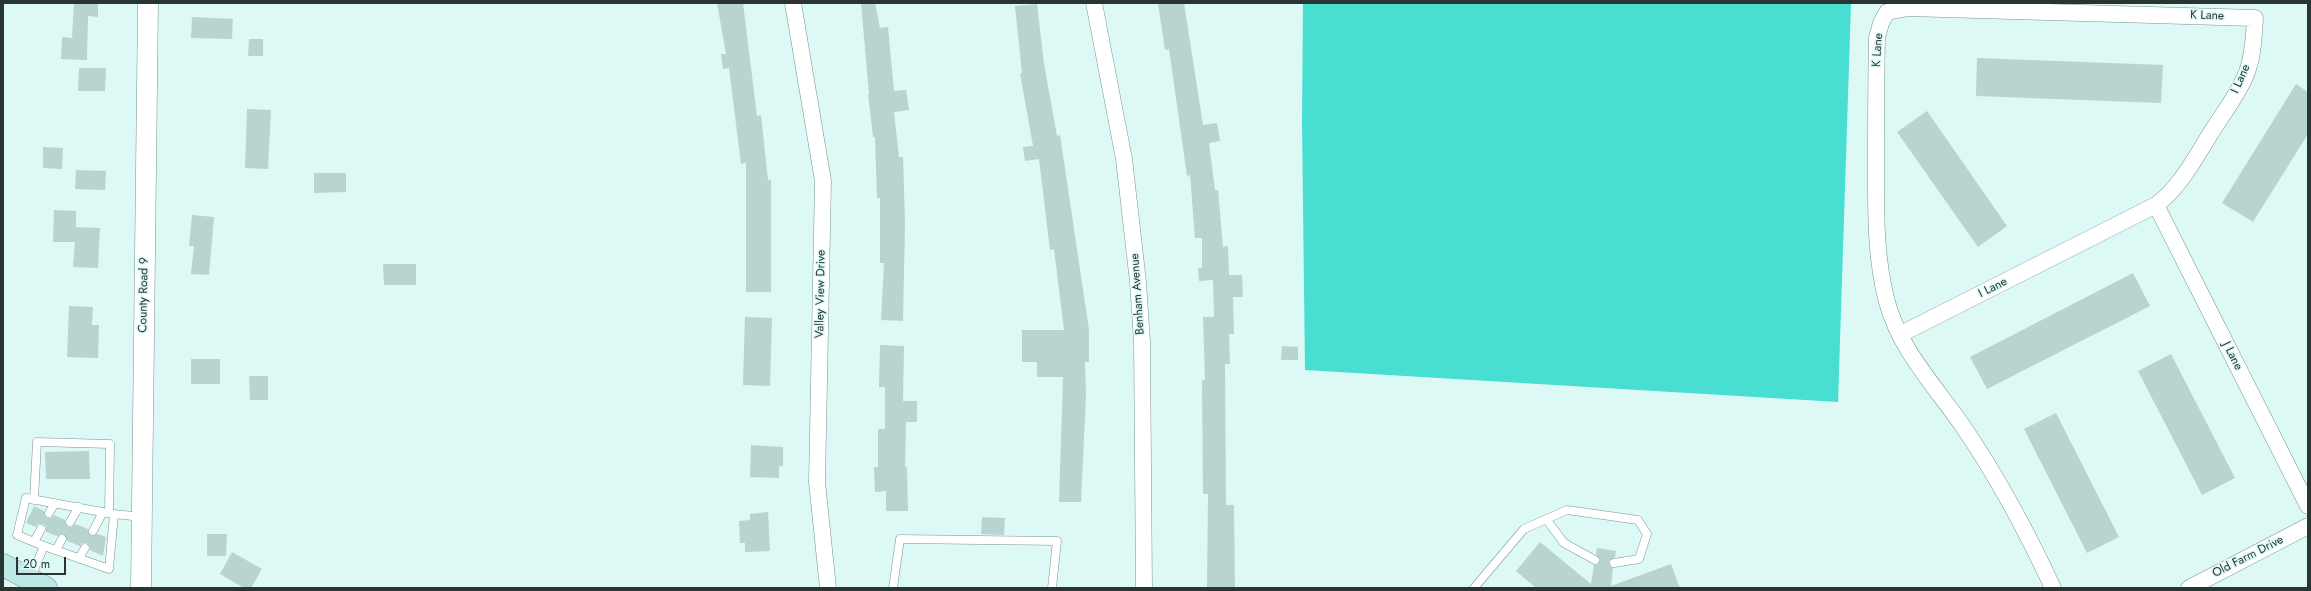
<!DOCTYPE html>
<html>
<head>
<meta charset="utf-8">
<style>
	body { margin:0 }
	#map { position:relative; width:2311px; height:591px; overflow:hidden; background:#dcf9f6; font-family:Jost,sans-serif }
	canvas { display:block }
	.frame { position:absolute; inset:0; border:4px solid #293533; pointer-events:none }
	.scale { position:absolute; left:16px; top:557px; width:50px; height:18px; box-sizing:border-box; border:2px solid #293533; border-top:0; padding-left:5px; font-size:12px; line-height:14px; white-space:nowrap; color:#293533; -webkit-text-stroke:3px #dcf9f6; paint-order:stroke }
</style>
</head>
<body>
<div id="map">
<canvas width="2311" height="591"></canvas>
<div class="frame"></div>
<div class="scale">20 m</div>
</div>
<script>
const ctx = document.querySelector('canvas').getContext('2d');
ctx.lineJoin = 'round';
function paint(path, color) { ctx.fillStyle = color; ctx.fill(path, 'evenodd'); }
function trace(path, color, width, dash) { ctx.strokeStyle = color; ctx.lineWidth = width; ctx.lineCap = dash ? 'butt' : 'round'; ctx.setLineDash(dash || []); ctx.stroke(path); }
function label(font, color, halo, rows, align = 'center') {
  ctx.font = font + ' Jost,sans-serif'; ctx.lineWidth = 3; ctx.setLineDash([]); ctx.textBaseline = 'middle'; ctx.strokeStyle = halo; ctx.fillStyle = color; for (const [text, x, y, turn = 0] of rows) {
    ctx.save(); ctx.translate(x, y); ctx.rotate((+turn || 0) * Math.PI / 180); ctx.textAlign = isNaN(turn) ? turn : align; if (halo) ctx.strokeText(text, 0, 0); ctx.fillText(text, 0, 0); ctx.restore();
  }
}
paint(new Path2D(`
	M1303 3H1851L1838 402 1305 370 1302 121Z`), '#48ded2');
paint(new Path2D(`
	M74 3H98V17L88 16 87 60 61 59 62 37 72 38Z
	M717 3H743L757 116 761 115 768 180H771V292H746V163L741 164 729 68 723 69 721 54H726Z
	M861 3H875L880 28 888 27 894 91 906 90 909 110 894 112 899 157H903L905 224 903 321 881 320 884 263H880V198H877L875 137H873L868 94H869Z
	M1158 3H1184L1203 125 1217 123 1220 141 1209 143 1215 190H1218L1223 247 1228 246 1229 275H1242L1243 297H1233L1234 334H1229L1230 364H1225L1226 505H1234L1235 588H1207L1208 494H1203L1202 380H1205L1203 317H1214L1213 280 1199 281 1198 268H1202V238H1195L1190 175 1187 176 1169 49 1165 50Z
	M1037 4 1044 64 1057 136 1060 135 1089 330V362H1085L1086 395 1081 502H1059L1063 377H1037V362H1022V330H1064L1054 249 1050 250 1039 159 1025 161 1023 147 1033 146 1020 73H1022L1015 6Z
	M192 17 233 19 232 39 191 38Z
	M249 39H263V56H248Z
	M1977 58 2163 65 2161 103 1976 96Z
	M79 68H106L105 91H78Z
	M2296 84 2308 92V134L2253 222 2222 203Z
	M247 109 271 110 268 169 245 168Z
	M1927 111 2007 226 1978 247 1897 132Z
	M43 147 63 148 62 169 43 168Z
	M76 170 106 171 105 190 75 189Z
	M314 173H346V192L314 193Z
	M54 210 76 211V227L100 228 98 268 73 267 75 242H53Z
	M192 215 214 217 209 275 191 274 194 246H189Z
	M383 264H416V285H384Z
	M2133 273 2150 306 1987 389 1970 357Z
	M69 306 93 307 92 325H99L98 358 67 357Z
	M745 317 772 318 770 386 743 385Z
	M880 345 904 346 903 401H917V422H906L905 467H907L908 511H886V491L875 492 874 467H878V429H885V387H879Z
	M1282 346 1298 347V360H1281Z
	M2171 354 2235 478 2202 495 2138 371Z
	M191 359H220V384H191Z
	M249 376H268V400H250Z
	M2056 413 2119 537 2087 553 2024 429Z
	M751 445 783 447V466H779V478L750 477Z
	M89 451 90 479H46L45 452Z
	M34 506 44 511 47 518H51L54 515 65 520 68 527H72L75 524 88 529 91 536 98 534 106 537 103 556 90 550 87 543H83L80 546 67 541 64 534 57 536 46 532V526L43 524H38L36 527 26 523Z
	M768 512 770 551 745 552V543H740L739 521 750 520V514Z
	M982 517 1005 518 1004 535 981 534Z
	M207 534H227L226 556H207Z
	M1540 542 1591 584 1594 565 1598 564 1600 560 1596 554 1597 548 1616 551 1615 557 1609 561 1610 566 1613 568 1611 586 1671 564 1680 588H1536L1516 571Z
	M232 552 262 569 251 588H244L220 574Z`), '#b7d4d0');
const service = new Path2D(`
	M34 500 37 442 110 444 109 513
	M49 513 55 503
	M1546 519 1564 543 1595 560
	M70 522 79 507
	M93 531 103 512
	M34 542 41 529
	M44 546 17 535 26 498 113 514
	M56 550 62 539
	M79 558 85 548
	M30 579 44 546 109 569 114 514 142 517
	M893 588 900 539 1057 541 1052 588
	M1474 588 1524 529 1567 510 1638 520 1647 534 1639 559 1614 563`);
const minor = new Path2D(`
	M793 3 823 181 817 482 828 588
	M1094 3 1124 159 1138 282 1142 342 1144 588
	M2156 205 2308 506
	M1901 334 2156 205C2183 185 2198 152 2216 125 2227 108 2240 91 2247 72 2253 55 2254 36 2255 18L1908 8 1887 12 1881 23 1877 38C1876 80 1876 122 1876 164 1876 211 1875 257 1887 302 1900 350 1935 386 1962 425 1997 476 2027 532 2053 588
	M2189 588 2308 526`);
const tertiary = new Path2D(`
	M141 588 148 3`);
const secondary = new Path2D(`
	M3 565 46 588`);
trace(service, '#799591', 9);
trace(minor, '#799591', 17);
trace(tertiary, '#799591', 21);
trace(secondary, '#799591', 23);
trace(service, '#fff', 8);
trace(minor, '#fff', 16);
trace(tertiary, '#fff', 20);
trace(secondary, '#bee9e6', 22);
label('12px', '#293533', '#dcf9f6', [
	["K Lane",2207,16,2],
	["K Lane",1878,50,-86],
	["I Lane",2241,79,-66],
	["I Lane",1993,288,-27],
	["Valley View Drive",821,294,-89],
	["Benham Avenue",1138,294,-94],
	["County Road 9",144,295,-89],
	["J Lane",2232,356,63],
	["Old Farm Drive",2248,557,-27]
]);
</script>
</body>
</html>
